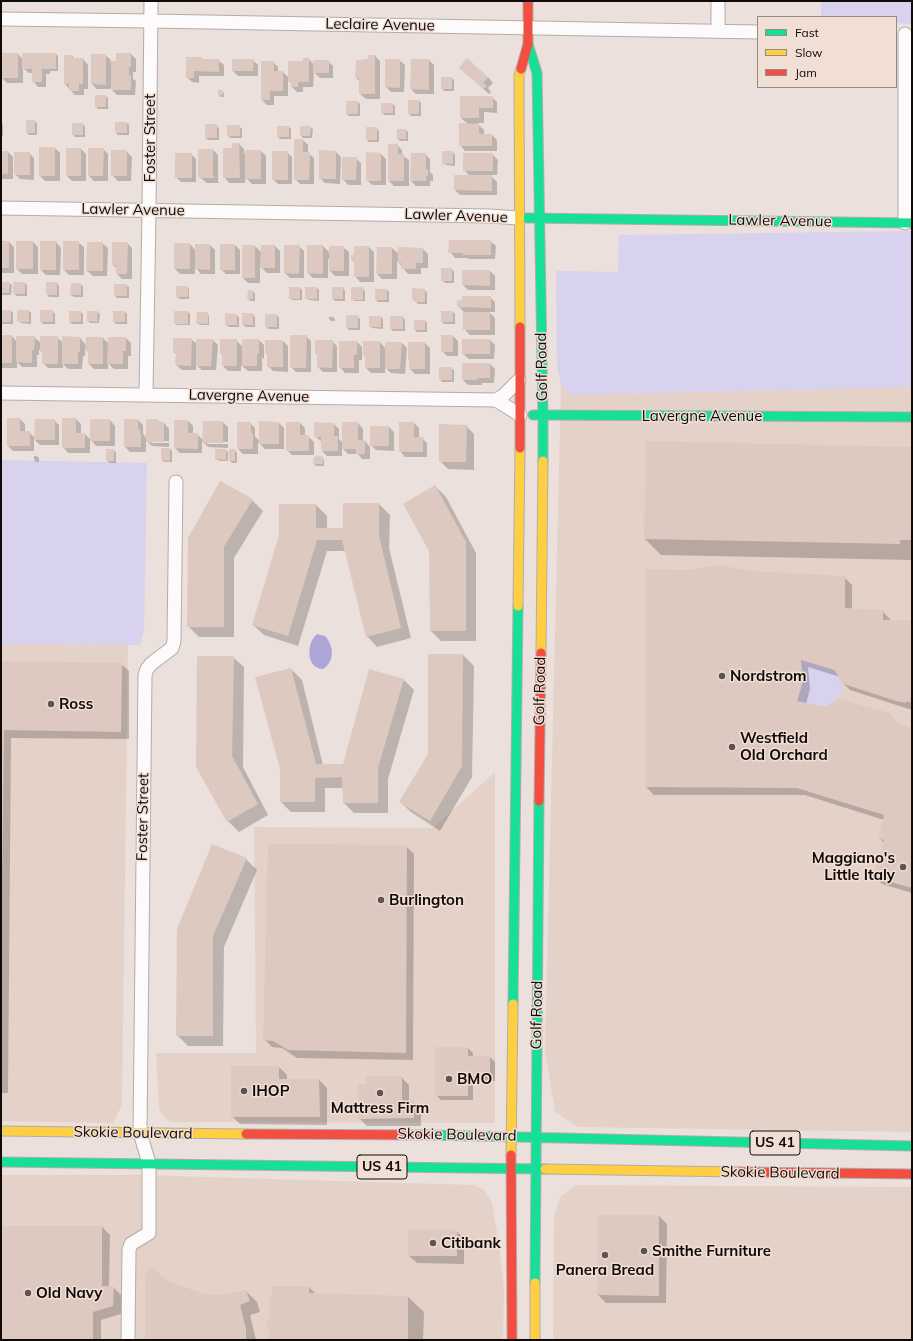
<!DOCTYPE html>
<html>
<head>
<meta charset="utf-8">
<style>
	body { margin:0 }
	#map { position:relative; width:913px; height:1341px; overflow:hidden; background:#ebe0db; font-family:Mulish,sans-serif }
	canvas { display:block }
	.frame { position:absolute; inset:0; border:2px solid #100a08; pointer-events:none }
	.legend { position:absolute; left:757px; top:16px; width:140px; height:72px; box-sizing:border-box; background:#f1ded5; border:1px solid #978983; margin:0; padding:5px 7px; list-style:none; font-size:12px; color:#100a08 }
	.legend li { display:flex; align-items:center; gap:8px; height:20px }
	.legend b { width:20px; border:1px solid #978983 }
</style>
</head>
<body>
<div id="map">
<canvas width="913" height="1341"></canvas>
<div class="frame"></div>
<ul class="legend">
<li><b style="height:5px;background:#16e098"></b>Fast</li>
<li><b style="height:5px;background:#ffcf43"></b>Slow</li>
<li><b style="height:5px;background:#f24e42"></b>Jam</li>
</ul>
</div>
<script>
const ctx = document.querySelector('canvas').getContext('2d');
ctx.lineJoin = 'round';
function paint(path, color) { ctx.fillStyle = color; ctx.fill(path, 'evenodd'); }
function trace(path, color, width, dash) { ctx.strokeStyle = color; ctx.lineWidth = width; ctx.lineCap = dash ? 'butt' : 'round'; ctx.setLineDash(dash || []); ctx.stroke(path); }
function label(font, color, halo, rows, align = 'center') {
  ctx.font = font + ' Mulish,sans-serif'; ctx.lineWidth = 3; ctx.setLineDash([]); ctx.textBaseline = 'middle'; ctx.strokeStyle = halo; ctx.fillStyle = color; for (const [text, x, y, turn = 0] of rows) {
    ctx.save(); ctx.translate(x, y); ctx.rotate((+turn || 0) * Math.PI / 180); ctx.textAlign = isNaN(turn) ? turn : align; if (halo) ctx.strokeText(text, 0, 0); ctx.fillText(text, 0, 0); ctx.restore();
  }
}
paint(new Path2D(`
	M561 384 570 395 912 387V1132L578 1127 555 1112 545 1051Z
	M1 644 128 645 122 1105 113 1123 1 1121Z
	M495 772V1123L171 1122 164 1117 159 1109 156 1053H256L254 827 433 828Z
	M1 1175H139L475 1185 485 1191 492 1203 499 1243 504 1289 503 1340H1Z
	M576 1185 912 1187V1340H553L554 1215 561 1196Z`), '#e4d2c9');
paint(new Path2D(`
	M821 1H912V24L896 23V17H821Z
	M912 231V387L570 395 561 384 557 367 556 271 618 272 619 235Z
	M1 460 147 463 144 629 140 645 1 644Z
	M801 660 834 670C846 682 845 703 825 706 816 707 806 703 797 701 802 686 804 675 801 660Z`), '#d8d2ee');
paint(new Path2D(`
	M317 634 325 636C334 646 335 661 323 669 306 669 306 643 317 634Z`), '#aca6d7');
paint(new Path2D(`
	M18 54 23 60 56 54 58 56V71H50V74H46V87H38L33 81V73H29L23 68V83H7L1 77V58Z
	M131 54 136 59V72H133V79L136 81 135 95H117L110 88V89H97L92 84 105 55 111 60 110 62H117Z
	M65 56H72L75 59H83L88 65V89H84V95H75L65 84Z
	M375 56 380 61V99H366L360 94V82L356 77 369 60Z
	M201 58 204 60H218L224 65V76H199V83L192 82 187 77Z
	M304 59H309L314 65 328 61 333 66V78H320L314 72 313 87H303V92H297L292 87V84L288 80V96H274V105H267L262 100 273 62 278 67V72H283L289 78 304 62Z
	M253 60 258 65V76H238L233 71Z
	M399 60 405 65 404 92H391L386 87Z
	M412 60H429L434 65V94H416L411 89Z
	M466 73 488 77 493 83 488 88 491 92 489 94Z
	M452 78 454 80V91H444L442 88Z
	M222 91 224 93V97H221L219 95Z
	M96 96H106L108 98V109H98L96 107Z
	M492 97 497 102V113L484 112V123H477L484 130V135H492L497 140V151H465L460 145 468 124 461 118Z
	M409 101H419L421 103V116H411L409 114Z
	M346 102H358L360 104V116H349L346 113Z
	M382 104H393L395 106V115H385L382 113Z
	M34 121 37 123V135H29L27 133Z
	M1 123 3 125V136H1Z
	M127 123 129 125V135H118L116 133Z
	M82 124 85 126V137H75L73 134Z
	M216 125 219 128V140H208L206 138Z
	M239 126 242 129V138H231L228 136Z
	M289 127 291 129V139H280L278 137Z
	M310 127 313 129 312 138H303L301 136Z
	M377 128 379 131V142H369L367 140Z
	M406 130 408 132V141H400L398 139Z
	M303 140 308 145V153L314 158V184H300L295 179Z
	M239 144 244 149V153L246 155 261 151 266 156V184H252L245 177V183H229L224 177 233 149Z
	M397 145 402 150V155L409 160V186H394L389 181Z
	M55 148 60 153V181H45L40 176Z
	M81 149 86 154V181H72L67 176Z
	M103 149 108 154V181H94L89 176Z
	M213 150 218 155V181L219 183H207L198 176Z
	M126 151 132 157 131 181H118L112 175Z
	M1 152H8L13 157V179H1Z
	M287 152 292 157V184H278L273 179Z
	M336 152 341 157 340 184 325 183 320 178Z
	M443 152H453L455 155V166L446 165 443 163Z
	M29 153 34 158V180L20 179 15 174Z
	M191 154 196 159V182H181L176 177Z
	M381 154 386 159V185H372L367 180Z
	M425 154 430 159V172L433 175V181H430V186H416L411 181Z
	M492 154 498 160 497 175H490L497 182V195H460L455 190 470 176 464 170Z
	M356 158 361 163V185H348L343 179Z
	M490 241 496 246 495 259H469L468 258H455L450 252Z
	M1 242H9L14 247V273H1Z
	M33 242 38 247V274H22L17 269Z
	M56 242 61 248 60 275H46L41 270Z
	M78 242 84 247V275H69L64 270Z
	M102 243 108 248 107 276H93L87 271Z
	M113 243H127L132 248V279H122L117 274V269L113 265Z
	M190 244 196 251V245H210L215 250V274H201L195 267V274H180L175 269Z
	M221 245H235L240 250V274H226L221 269Z
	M255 246 262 253V246H275L280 251V273H267L260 266V283H248L243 278Z
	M299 246 304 251V278H290L285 273Z
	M323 246 330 253 343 247 349 252V276H335L330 271V259H328V278H313L308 273Z
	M355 247H369L374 252V282H360L355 276V263L352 260 355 256Z
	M392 248 399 254V248L423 249 428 254V268H421V274H408L397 261V279H382L377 274Z
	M452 269 454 272V283H445L442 280Z
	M490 271 495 276V290H468L463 285Z
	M1 283H9L12 285 11 295H1Z
	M25 283 27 285V296H17L14 294Z
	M57 283 59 286V297H49L47 294Z
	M72 284H80L83 286V297H74L71 295Z
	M126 285 129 287V298H117L115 296Z
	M187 287 189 289V299H180L177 297Z
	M300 288 302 290V300H292L290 298Z
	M317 288 319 290V301L309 300 306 298Z
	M343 288 345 291V301H335L333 299Z
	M362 288 365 291V301H354L352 299Z
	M387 290 389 292V302H378L376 300Z
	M424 290 427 292V304H418L413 299Z
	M252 291 255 293V301H251L248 299Z
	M490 297 495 302V312H489L495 318V335H470L464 329V312L458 306Z
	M1 311H11L13 313V324H3L1 322Z
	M29 311 31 313V324L21 323 18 321Z
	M52 311 55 314V324H43L41 322Z
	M81 312 83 314V324H72L70 322Z
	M97 312 100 314 99 323H90L88 321Z
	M125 312 127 314V324H116L114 322Z
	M188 312 190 314V325H177L175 323Z
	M453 312 455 314V324H444L442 322Z
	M207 313 209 316V325H200L197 323Z
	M253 314 255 317V327H246L243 325Z
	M236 315 239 317V327H229L226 325Z
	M276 315 279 317V329H268L266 326Z
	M357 316 360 319V330H349L347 328Z
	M329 317H333L335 319V321H331L329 319Z
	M381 317 383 319V329L372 328 370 326Z
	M403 317 405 320V331H393L391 329Z
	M425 321 427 323V332H417L415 330Z
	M1 336H12L17 342 34 337 41 343 57 337 63 343 80 338 86 345 103 338 109 344 126 338 131 343V356H128V369H114L108 363V369H94L89 364V353L85 349V356H83L82 369H68L63 364V368H48L43 363V353L39 349V355H37V367H22L17 362V368H2Z
	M306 336 311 341V372H296L291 367Z
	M453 336 458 341V356H447L442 351Z
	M174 339H191L197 344 213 340 218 345 216 370H202L196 365V370H182L176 365 177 354 174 352Z
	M236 340 243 347 259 340 264 345V359L262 358V371H248L241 365V371H228L223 366V355L221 353Z
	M490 340 495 345 494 359H469L463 354Z
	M283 341 288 346V372L273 371 268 366V355L266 353Z
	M316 341H332L337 346V372H323L318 367V356L316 354Z
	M357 342 362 347V360H359V373H345L340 367Z
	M380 342 386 349 402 343 407 348 405 374 391 373 385 367V373H371L366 368V357L362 353Z
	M425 343 430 348V374H415L410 369V361L409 360Z
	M490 364 495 369 494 383H482V385H468L463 380Z
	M451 368 454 370V382H442L440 379Z
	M20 419 25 424V432H29L35 438 54 420 59 425V445H40L34 439V451H13L8 446Z
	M76 419 81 424V434H85L91 440 110 420 115 426V446H96L90 439V453H68L63 447Z
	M138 420 143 425V433L147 440 157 420 161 423H164L169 429V441H151V443H169V447L152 446 146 440V452H130L125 447Z
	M175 421H188L193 426V434H197L203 440 223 422 228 427V442H207V444H228V448L208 447 202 441V453H180L175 448Z
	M250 423 255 428V436L260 442 279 423 284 428V449H265L258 442V454H243L238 449Z
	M300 423 305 428V436H308L314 442V455H292L287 450Z
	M315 423 334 424 339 429V439L343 443 358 423 363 429V441H365L370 447V459H362L358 454H348L342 448V456H327L322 451V442L315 436Z
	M414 423 419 428V438H422L427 443V457H405L400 451Z
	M466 426 474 434V470L448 469 440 461Z
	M389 427 394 432V451L376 450 371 445Z
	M912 448V560L661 555 645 539Z
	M170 449 172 451V462H164L162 460Z
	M114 450 116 453V463H110L107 461Z
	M225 450 228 452V461H219L216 459Z
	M235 450 237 453V463H232L230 461Z
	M34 456H37L39 458V462H36L34 459Z
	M320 456 324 460V466H317L314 464 315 457Z
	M435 486 446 497 476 553V641H441L431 631Z
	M252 500 263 511 234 558V637H199L188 626 189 538Z
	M379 504 390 515 389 548 411 638 377 647 367 636 346 551H327L298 646 264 635 253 625 316 505 327 516V529H344Z
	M750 572 844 577 852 585V610L882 611 890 619V621H912V710L850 690 842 682 840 677 808 667 810 689 806 704 819 707 889 714 897 723 912 730V893L882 884 874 876 884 843 879 837 884 820 805 795H654L646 787Z
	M429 655H463L474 666 472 777 440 831 411 812 400 802 429 754Z
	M233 657 244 667 243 767 268 815 239 832 228 821 197 766Z
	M1 662 121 664 129 671V739L11 738 8 1093H1Z
	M291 669 302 680 323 765H344L404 680 414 690 388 779V813H354L344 803 343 788H325V812H291L281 802Z
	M406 846 414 854 413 1060 297 1058 282 1048 272 1047 264 1039Z
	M246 859 257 870 224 947 223 1046H188L177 1035 178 929Z
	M468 1048 473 1053V1057H490L495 1062V1081H473V1100H441L436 1095Z
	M232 1067H279L287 1075V1080H319L327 1088V1125L240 1124 232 1116Z
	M401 1077 409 1085V1102H413L421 1110V1126H367L359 1118Z
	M659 1216 667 1224 666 1303H606L598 1295Z
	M1 1227H102L110 1235 109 1287H113L121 1295V1314L101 1320V1340H1Z
	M456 1231 464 1238V1264L417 1263 409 1256Z
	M168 1282 205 1295 220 1296 246 1291 257 1302 260 1312 250 1315 256 1340H146Z
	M309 1287 316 1294 408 1297 424 1312 423 1340H270V1331L268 1328Z`), '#0003');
paint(new Path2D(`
	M1 53H18V78H1Z
	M22 53H56V69H42V82H32V69H22Z
	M116 53H131V67H129V75H131V90H111V61H116Z
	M91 54H106V85L91 84Z
	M64 55H72V58H83V84H79V91H69V84H64Z
	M368 55H375V94H359V78H355L356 60H363V59H368Z
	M186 57H202V59H219V72L194 71V78H186Z
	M303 58H309V82H298V87H291V82H288V61H303Z
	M467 58 488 77 483 83 487 86 483 89 459 68Z
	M232 59H254L253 71H232Z
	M385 59H400V88L385 87Z
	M411 59H429V90L410 89Z
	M313 60H329V73H313Z
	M261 61H274V71H283V91H270V100H261Z
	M441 77H452V89H441Z
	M218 90H223V95H218Z
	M95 95H106V107H95Z
	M460 96H493V108H479V118H460Z
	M408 100H419V114H408Z
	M346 101H358V114H346Z
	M381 103H393V113H381Z
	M26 120H35V133H26Z
	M115 122H127V133H115Z
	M72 123H83V135H72Z
	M459 123 479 124V134H492V146H459Z
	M205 124H217V138H205Z
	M227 125H240V136H227Z
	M277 126H289V137H277Z
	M300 126H311L310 136H300Z
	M366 127H377V140H366Z
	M397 129H406V139H397Z
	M294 139H303V152H310L309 180H294Z
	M232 143H239L240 178H223V148H232Z
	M388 144H398V154H404V181H388Z
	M39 147H55V176H39Z
	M66 148H81V176H66Z
	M88 148H104L103 176H88Z
	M198 149H213V176H214V178H201V177H198Z
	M111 150H127V176H111Z
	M245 150H261V179H245Z
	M319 150 336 151V179H319Z
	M1 151H8V174H1Z
	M272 151H288V180H272Z
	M442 151H453V164H442Z
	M14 152H30V175H14Z
	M366 152 381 153V181H366Z
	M175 153H192V178H175Z
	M411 153H426V169H428V176H426V181H410Z
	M463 153H493V171H463Z
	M342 157H357L356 180H342Z
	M454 175H492V191L454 190Z
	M449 240H491V255H463V253H448Z
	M1 241H9V268H1Z
	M16 241H33V269H16Z
	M40 241H56V270H40Z
	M63 241H79V270H63Z
	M87 242H103V271H86Z
	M112 242H128L127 274H116V265H112Z
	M174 243H190V269H174Z
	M195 244H210V270L195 269Z
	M220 244H235V270H220Z
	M242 245H255V278H242Z
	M261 245H275V268H260Z
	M284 245H300L299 274 284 273Z
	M307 245H323V274L307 273Z
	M329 246H344V271H329Z
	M354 246H369V277H354V260H351V255H354Z
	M377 247H392V274H376Z
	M398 247 423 248V263H416V269H401V263H398Z
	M441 268H452V281H441Z
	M462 270H490V286L462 285Z
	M1 282H10L9 293H1Z
	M13 282H25V294H13Z
	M46 282H57V295H46Z
	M71 283H81V295H70Z
	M114 284H127V296H114Z
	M176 286H188V297H176Z
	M289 287H300V299H289Z
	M305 287H317V299H305Z
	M332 287H343V299H332Z
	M351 287H363V300H351Z
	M412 288 425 289V302H415V299H412Z
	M375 289H387V300H375Z
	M248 290H253V299H247Z
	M462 296H491V308L457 307V300H462Z
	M1 310H11V322H1Z
	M17 310H29V322H17Z
	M40 310H53V322H40Z
	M69 311H81V322H69Z
	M87 311H98L97 322 87 321Z
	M113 311H125V322H113Z
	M174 311H188V324H174Z
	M441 311H453V322H441Z
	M197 312H208V324L196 323Z
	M463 312H490V330H463Z
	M225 313 237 314V325H225Z
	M242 313H253V325H242Z
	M265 314H277V327H265Z
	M346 315H358V328H346Z
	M369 316H381V327H369Z
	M390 316H403V329H390Z
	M414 320H425V330H414Z
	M1 335H12V363H1Z
	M290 335H307L306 368H290Z
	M441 335H453V352H441Z
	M16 336H35L34 351 32 350V363L16 362Z
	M40 336H58V364H42V351H40Z
	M62 336 80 337V352H78V364H62Z
	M86 337H103V364H88V351H85Z
	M108 337H126V351H123V364H107Z
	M173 338H192L191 366 175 365 176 352H173Z
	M196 339H213L211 366H196Z
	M220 339H237V366H222V353H220Z
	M242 339H259V354H257V366H242Z
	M462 339H490V354H462Z
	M265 340H283V367H267V353H265Z
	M315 340H333L332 368 317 367V354H315Z
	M339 341H357V355H354V368H339Z
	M363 341H380V368H365V355H363Z
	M385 342H402L400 369H385Z
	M408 342H425V369H409V360H408Z
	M462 363H490V378H477V380H462Z
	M439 367H452V380H439Z
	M7 418H20V431H30V446H7Z
	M62 418H76V433H85V448H62Z
	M35 419H55V440H34Z
	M90 419H110V441H90Z
	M124 419H138V429H140V433H141V447H124Z
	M146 419H158V422H164V442H146Z
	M174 420H188V433H198V449L174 448Z
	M203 421H223V443H202Z
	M259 421 279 422V444H259Z
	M237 422H251V431H252V434H253V449H237Z
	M286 422H300V435H309V451H286Z
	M314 422 334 423V436H338V451H321V437H314Z
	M342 422H358V440H365V454H356V449H342Z
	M399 422H414V437H423V452H399Z
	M439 424 467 425 466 462H439Z
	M370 426H389V446H370Z
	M646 441 912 447V540H900V544L644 539Z
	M161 448H170V461L161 460Z
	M106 449H114V461H106Z
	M215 449H226V460L215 459Z
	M229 449H235V461H229Z
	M317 455 323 457V464H313L314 457H317Z
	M220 481 253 499 224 547V627H187L188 538Z
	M435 485 466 542V631H430L429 551 403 504Z
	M343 503H379V536L401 628 366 637 342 540H317L288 636 252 625 279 535V504H316V528H343Z
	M720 565 751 571 845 576V608L883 610V620H912V703L907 701 906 703 896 701 841 683 837 674 834 670 801 660 803 680 801 688 797 701 819 706H827L839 699 890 713 895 721 912 729V888L873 877 884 840 878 838 884 815 797 788 645 787 646 569 689 570Z
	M428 654H463L462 766 430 821 399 802 428 754Z
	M197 656H234L232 756 258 804 227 822 196 767Z
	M1 661 122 663 121 732 4 730 2 877H1Z
	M291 668 316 764H343L369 669 404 679 378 768V803H343L342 777 315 778V802H280V769L255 677Z
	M212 844 247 858 213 936V1036H176L177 929Z
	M268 844 407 845 406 1053 288 1050 273 1041 263 1040Z
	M435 1047H468V1056H490V1076H468V1096H435Z
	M231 1066H279V1079H319L320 1117H231Z
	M366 1076H402V1101H413L414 1118 358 1119V1084H366Z
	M598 1215H659V1296L597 1295Z
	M1 1226H102V1286H114L113 1306 93 1312V1340H1Z
	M408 1229 457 1230V1256H408Z
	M152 1267 168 1281 180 1286 205 1294 220 1295 246 1290 250 1301 240 1305 246 1329V1340H145V1275Z
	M272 1286H309V1293L408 1296V1340H269V1329H267V1321H269V1295H272Z`), '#ddc9c0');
const street = new Path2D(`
	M1 19 151 21 758 32
	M718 31V1
	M905 34V223
	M1 208 489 216 519 218
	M1 393 496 400 520 415
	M146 395 149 210 151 1
	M496 400 503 396 519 380
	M128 1340 129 1250 131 1244 149 1233V1163L140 1133 145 675 147 669 151 664 172 648 174 641 176 482`);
const fast = new Path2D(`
	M528 44 537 73 543 415V461
	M527 218 912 223
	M533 415 912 417
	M513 1004 518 606
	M430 1135 912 1146
	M1 1162 545 1169
	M535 1283 539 801`);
const slow = new Path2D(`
	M520 327 519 75 521 69
	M518 606 520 448
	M541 653 543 461
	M1 1131 246 1134
	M511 1155 513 1004
	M545 1169 740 1172
	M535 1340V1283`);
const jam = new Path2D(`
	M521 69 528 44V1
	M520 448V327
	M539 801 541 653
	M246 1134 430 1135
	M511 1155 512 1340
	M740 1172 912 1174`);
trace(street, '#b4aca8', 15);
trace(fast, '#b4aca8', 11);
trace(slow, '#b4aca8', 11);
trace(jam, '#b4aca8', 11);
trace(street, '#fcfafa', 13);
trace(fast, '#16e098', 9);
trace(slow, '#ffcf43', 9);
trace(jam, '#f24e42', 9);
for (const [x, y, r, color] of [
	[722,676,4,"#5d5552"],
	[51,704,4,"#5d5552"],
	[732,747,4,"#5d5552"],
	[903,867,4,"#5d5552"],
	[381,900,4,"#5d5552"],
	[449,1079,4,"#5d5552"],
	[244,1091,4,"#5d5552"],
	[380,1093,4,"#5d5552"],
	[433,1243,4,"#5d5552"],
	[644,1251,4,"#5d5552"],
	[605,1255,4,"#5d5552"],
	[28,1293,4,"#5d5552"]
]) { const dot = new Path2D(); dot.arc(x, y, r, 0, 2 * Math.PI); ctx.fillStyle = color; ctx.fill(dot); trace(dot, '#f1ded5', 1.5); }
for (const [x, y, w] of [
	[775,1143,50],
	[382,1167,50]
]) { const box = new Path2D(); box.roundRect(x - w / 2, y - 12, w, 24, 3); ctx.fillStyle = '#f1ded5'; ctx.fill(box); trace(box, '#100a08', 1); }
label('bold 14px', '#100a08', null, [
	["US 41",775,1143],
	["US 41",382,1167]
]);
label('15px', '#100a08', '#f1ded5', [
	["Leclaire Avenue",380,25,1],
	["Foster Street",150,138,-90],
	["Lawler Avenue",133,210,1],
	["Lawler Avenue",456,216,2],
	["Lawler Avenue",780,221,1],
	["Golf Road",542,367,-91],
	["Lavergne Avenue",249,396,1],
	["Lavergne Avenue",702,416],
	["Golf Road",540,691,-89],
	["Foster Street",143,817,-89],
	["Golf Road",537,1015,-89],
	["Skokie Boulevard",133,1133,1],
	["Skokie Boulevard",457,1135,1],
	["Skokie Boulevard",780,1173,1]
]);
label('bold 15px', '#100a08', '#f1ded5', [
	["Nordstrom",730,676],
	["Ross",59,704],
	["Westfield",740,738],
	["Old Orchard",740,755],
	["Maggiano's",895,858,"right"],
	["Little Italy",895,875,"right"],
	["Burlington",389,900],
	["BMO",457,1079],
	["IHOP",252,1091],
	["Mattress Firm",380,1108,"center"],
	["Citibank",441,1243],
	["Smithe Furniture",652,1251],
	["Panera Bread",605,1270,"center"],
	["Old Navy",36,1293]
], 'left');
</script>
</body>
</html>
